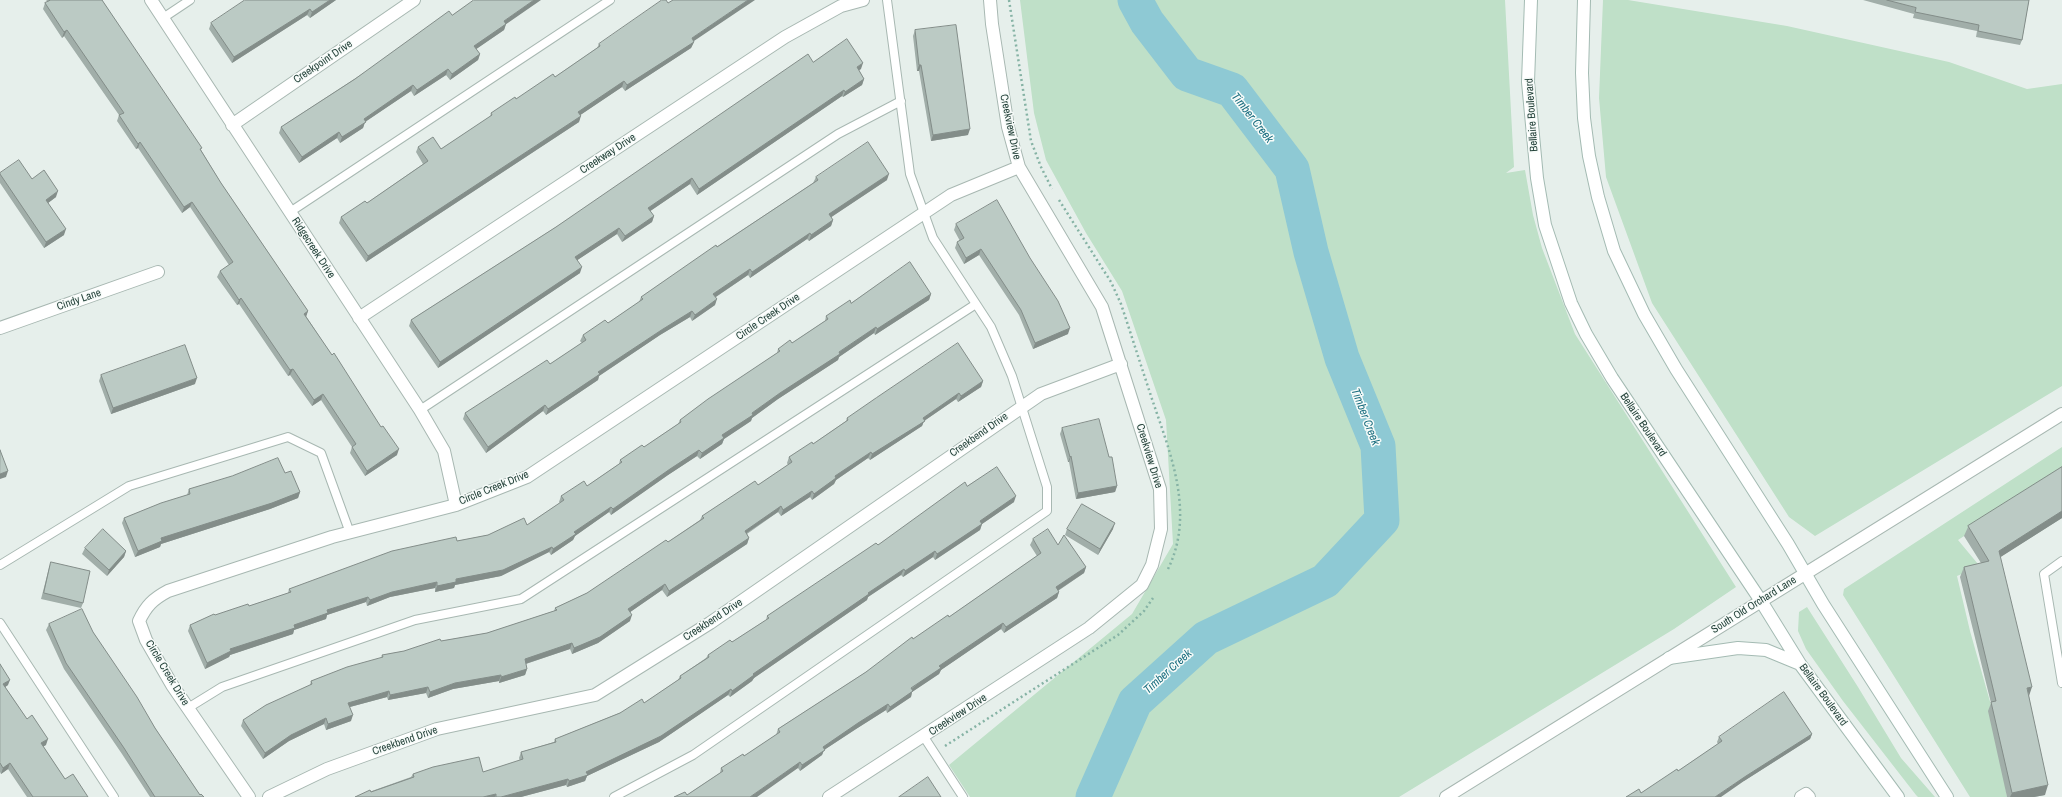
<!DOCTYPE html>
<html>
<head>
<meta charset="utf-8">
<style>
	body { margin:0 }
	canvas { display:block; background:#e6efeb }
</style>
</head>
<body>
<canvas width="2062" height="797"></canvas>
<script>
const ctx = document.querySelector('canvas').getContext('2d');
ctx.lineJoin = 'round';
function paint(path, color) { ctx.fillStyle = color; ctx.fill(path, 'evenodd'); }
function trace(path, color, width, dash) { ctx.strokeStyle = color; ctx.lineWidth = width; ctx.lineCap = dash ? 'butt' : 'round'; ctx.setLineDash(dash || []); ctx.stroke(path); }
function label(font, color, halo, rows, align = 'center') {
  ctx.font = font + ' "Archivo Narrow",sans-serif'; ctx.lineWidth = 3; ctx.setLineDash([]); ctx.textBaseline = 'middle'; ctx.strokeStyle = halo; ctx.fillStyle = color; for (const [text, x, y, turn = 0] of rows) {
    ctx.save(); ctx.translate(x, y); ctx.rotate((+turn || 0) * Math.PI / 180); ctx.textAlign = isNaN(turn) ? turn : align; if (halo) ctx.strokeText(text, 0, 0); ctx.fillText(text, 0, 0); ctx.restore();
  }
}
paint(new Path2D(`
	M1020 0H1505L1514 167 1506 173 1525 170 1533 215 1542 248 1575 334 1736 587 1674 629 1399 797H970L949 765 1132 614 1173 544 1166 420 1122 291 1086 233 1046 160 1034 113Z
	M1603 0H1628L1787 26 1949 62 2027 89 2062 84V386L1815 536 1789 517 1652 303 1606 177 1599 98Z
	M2062 447V472L1958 540 1978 564 1974 569 1957 576 1970 631 1991 705 2007 797H1970L1843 595 1844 589Z
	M1807 607 1858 687 1901 758 1935 797H1918L1916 795 1843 701 1806 649 1798 631 1799 612Z`), '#bfe0c8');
trace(new Path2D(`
	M1093 797 1135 702 1206 638 1325 581 1382 520 1378 446 1342 358 1311 252 1292 169 1232 90 1187 74 1147 22 1135 0`), '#8ec9d4', 35);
const service = new Path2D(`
	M163 18 190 0
	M290 212 610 0
	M420 410 838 134 901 101
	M2062 561 2044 574 2062 683
	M0 565 129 486 288 437 321 453 350 533
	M0 623 114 797
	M188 708 222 687 415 620 521 599 976 304
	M924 737 963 797
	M614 797 693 755 1047 511V487L1012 376 991 327 933 238 910 174 887 0`);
const minor = new Path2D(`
	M151 0 420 410 444 451 456 505
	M232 125 414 0
	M359 318 785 37 841 6 863 0
	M0 328 158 272
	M249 797 172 685 146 640 139 621C146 606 153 599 168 591L332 537 456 505 527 477 951 195 1019 167
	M269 797 327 769 437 729 595 695 710 623 1041 394 1121 364
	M829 797 1089 628 1142 585 1152 565 1161 529 1160 489 1102 307 1019 167 1008 127 992 24 990 0
	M1801 797 1806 794 1809 797`);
const tertiary = new Path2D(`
	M1446 797 2062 414`);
const secondary = new Path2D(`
	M1531 0 1528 82 1537 178 1545 225 1571 303 1586 334 1612 378 1761 601 1800 664 1898 797
	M1584 0 1582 73 1584 118 1589 156 1598 197 1614 251 1644 314 1676 369 1788 544 1823 604 1947 797
	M1669 658 1738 648 1766 650 1800 664`);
trace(service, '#a8b8b2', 10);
trace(minor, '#a8b8b2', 14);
trace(tertiary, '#a8b8b2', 14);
trace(secondary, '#a4bbb3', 14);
trace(new Path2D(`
	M1009 0 1031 141 1041 167 1052 189
	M1059 200 1111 282 1121 304C1132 337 1142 369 1153 402 1171 455 1195 514 1168 569
	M945 746 1118 635 1144 611 1153 598`), '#86b3a5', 2.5, [2, 3]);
trace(service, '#fff', 8);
trace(minor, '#fff', 12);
trace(tertiary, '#fff', 12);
trace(secondary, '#fff', 12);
paint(new Path2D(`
	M46 0H102L201 150 221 183 308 311 306 316 397 455 365 476 350 453 352 447 321 400 312 406 290 375 288 376 239 304 237 305 217 277 220 271 229 265 190 207 182 213 138 148 136 149 117 121 119 115 64 36 62 38 43 9 45 3 48 2Z
	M336 0 310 18 307 15 232 63 209 29 211 23Z
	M1863 0H2029L2022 40 2020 45 1976 37 1977 31 1913 18 1914 14Z
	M452 15 506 24 504 30 476 49 480 54 478 60 450 80 446 75 414 96 411 91 365 122 363 128 340 143 337 138 299 163 279 133 281 127Z
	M915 30 968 135 931 141 919 71H917L913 36Z
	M694 42 691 48 625 91 622 87 580 115 579 122 366 262 339 223 341 217 367 203 423 164 416 152 418 147 441 149 490 117 491 113 555 77 597 48 599 44Z
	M813 62 861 69 859 70 864 79 862 85 843 97 842 96 697 195 690 184 650 211 654 216 652 222 622 242 617 234 577 260 580 273 438 368 409 326 411 320Z
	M0 173 32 179 56 197 48 203 64 235 44 248 0 183Z
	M816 177 887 180 831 217 833 220 831 226 809 241 807 239 750 278 748 275 716 297 715 305 692 321 690 317 660 335 599 376 598 380 546 415 543 411 486 453 463 419 465 413 550 364 582 343 580 341 583 335 608 323 639 302 641 297 813 183Z
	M956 224 1068 334 1033 349 1019 315 979 255 964 264 955 248 957 242 960 241 954 230Z
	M931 294 929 300 875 335 874 333 839 357 838 360 778 399 752 418 751 421 724 439 722 444 700 459 697 456 668 475 611 515 609 512 575 536 573 540 551 555 549 552 501 576 455 585 454 588 435 592V588L390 597 367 606 366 602 327 615 326 619 294 630 293 634 230 655 229 657 205 669 188 631 190 625 215 615 249 606 288 593 289 589 457 541 488 535 527 525 560 503 559 502 561 496 587 486 619 464 620 460 644 447 678 424 680 420 777 353 778 349 792 343 825 321 826 316 851 303Z
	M101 375 195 384 111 414 99 381Z
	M983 381 981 387 958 402 956 399 924 421 922 426 870 460 868 458 836 480 834 484 812 500 810 497 781 516 778 512 747 534 749 538 747 544 667 597 662 590 630 612V621L598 643 572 654 570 649 526 664 527 669 525 675 499 683V681L453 689 428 698 426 693 388 700 387 697 350 707 351 721 326 730 324 724 289 741 263 759 241 726 243 720 310 685 311 681 381 658 382 655 404 651 441 641 487 633 554 611 555 608 587 593 668 542 700 520 702 516 758 485 788 465 787 463 789 457 813 444 846 421 847 418Z
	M1062 428 1117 486 1115 492 1076 499 1069 462H1068L1060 434Z
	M2062 467V518L2000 557 2029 696 2045 795 2034 797H2007L1988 711 1991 703 1960 577 1964 567 1981 563 1964 536 1968 527Z
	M285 473 300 492 298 498 270 509 161 544 160 547 135 557 122 523 124 518 187 495 189 489Z
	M967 486 1014 502 982 524 980 530 935 560 933 557 903 577 901 575 868 597 867 600 754 678 752 681 730 697 728 695 659 742 587 776 585 781 567 787 566 785 521 797H355L411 777 413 774 483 772 520 761 519 758 521 752 554 742 555 739 644 703 678 680 680 676 706 658 708 655 732 642 766 620 767 616 878 545Z
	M1067 529H1113L1098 555 1065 535Z
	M1033 539 1058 545 1086 567 1084 573 1058 591 1059 592 1057 598 1004 633 1001 629 941 670 939 674 912 692 911 697 887 713 886 710 856 729 824 750 822 755 800 771 798 768 687 795 720 773 721 768 744 756 776 735 778 729 866 672 913 639 949 617 1037 556 1030 545Z
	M85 548 126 551 124 557 107 576 82 554Z
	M51 562 83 603 81 608 41 599 49 568Z
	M49 624 93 632 155 728 200 795 204 797H150L122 754 64 669 46 630Z
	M0 664 8 685 5 687 27 719 46 745 43 746 65 779 88 797H27L8 769 1 774 0 772Z
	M1812 734 1810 739 1744 781 1641 793 1678 771 1718 744 1717 742 1719 737Z`), '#a1aea9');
paint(new Path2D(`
	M330 0H336L310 18 312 12Z
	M534 0H541L502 27 504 21Z
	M748 0H755L691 43 694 42 691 48 625 91 627 85 692 38Z
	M310 9 307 15 232 63 234 57Z
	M506 24 504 30 472 52 474 46Z
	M67 30 64 36 62 38 64 32Z
	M480 54 478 60 450 80 452 74Z
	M863 63 861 69 854 73 857 67Z
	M919 65H921L919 71H917Z
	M448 69 446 75 414 96 417 90Z
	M864 79 862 85 843 97 845 92Z
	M624 81 622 87 576 118 578 112Z
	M413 85 411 91 365 122 363 128 340 143 342 137 364 119Z
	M844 90 842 96 697 195 699 189Z
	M581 116 579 122 366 262 368 256Z
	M970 129 968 135 931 141 933 135Z
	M339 132 337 138 299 163 302 157Z
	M140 142 138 148 136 149 138 144Z
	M889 174 887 180 827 220 829 214Z
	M692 178 690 184 646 214 648 208Z
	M58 191 56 197 44 206 46 200Z
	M192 202 190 207 182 213 184 207Z
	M654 216 652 222 622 242 625 236Z
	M833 220 831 226 809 241 811 235Z
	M619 228 617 234 573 263 575 257Z
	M66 229 64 235 44 248 46 242Z
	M810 233 807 239 750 278 752 272Z
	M981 249 979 255 964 264 966 258Z
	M582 267 580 273 438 368 440 362Z
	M750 269 748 275 711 300 713 294Z
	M931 294 929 300 875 335 877 329Z
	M241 298 239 304 237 305 239 300Z
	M717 299 715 305 692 321 695 315Z
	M308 311 306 317 304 314Z
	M692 311 690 317 660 335 599 376 598 380 546 415 548 409 598 372 663 329Z
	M876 327 874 333 839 357 838 360 778 399 752 418 751 421 724 439 722 444 700 459 702 453 722 435 780 393Z
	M1070 328 1068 334 1033 349 1035 343Z
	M293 369 290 375 288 376 290 370Z
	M197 378 195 384 111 414 113 408Z
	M983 381 981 387 958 402 961 396Z
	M959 393 956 399 924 421 922 426 870 460 872 454 923 418Z
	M323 394 321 400 312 406 314 400Z
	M545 405 543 411 486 453 488 447Z
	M399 449 397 455 365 476 367 471Z
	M699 450 697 456 668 475 611 515 613 509 670 469Z
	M871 452 868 458 836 480 834 484 812 500 814 494 835 476Z
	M1071 456 1069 462H1068L1070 457Z
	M8 471 6 477 0 479V474Z
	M1117 486 1115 492 1076 499 1078 493Z
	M812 491 810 497 781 516 783 510Z
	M300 492 298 498 270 509 161 544 160 547 135 557 138 551 161 538Z
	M1016 496 1014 502 982 524 980 530 935 560 937 554 980 521Z
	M781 506 778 512 742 536 745 531Z
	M611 507 609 512 575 536 573 540 551 555 553 549 574 532Z
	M2062 511V518L1996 560 1999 551Z
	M1115 523 1113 529 1098 555 1100 549Z
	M749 538 747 544 667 597 669 591Z
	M552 547 549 552 501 576 455 585 454 588 435 592 437 586Z
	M126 551 124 557 107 576 109 570Z
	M935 551 933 557 903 577 905 571Z
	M1086 567 1084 573 1054 593 1056 587Z
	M904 569 901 575 868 597 867 600 754 678 752 681 730 697 732 691 753 674 868 593Z
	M437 582 435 588 390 597 367 606 370 600 392 592Z
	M665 584 662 590 626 615 628 609Z
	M1059 592 1057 598 1004 633 1006 627Z
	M368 597 366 602 327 615 326 619 294 630 293 634 230 655 229 657 205 669 207 663 230 649 294 625 327 610Z
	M632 615 630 621 598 643 572 654 574 648Z
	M1003 623 1001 629 941 670 939 674 912 692 911 697 887 713 890 707 939 666Z
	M572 643 570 649 522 665 525 659Z
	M527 669 525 675 499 683 501 677Z
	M501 675 499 681 453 689 428 698 430 692 455 683Z
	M10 680 8 685 1 690 3 684Z
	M428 687 426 693 388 700 390 695Z
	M2032 687 2029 696 2027 688Z
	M731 689 728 695 659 742 587 776 585 781 567 787 569 781Z
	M389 691 387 697 346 708 348 703Z
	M888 704 886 710 856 729 824 750 822 755 800 771 802 765 823 747 858 723Z
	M353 715 351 721 326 730 328 724Z
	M326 718 324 724 289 741 263 759 265 753 291 735Z
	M1812 734 1810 739 1744 781 1721 797H1715L1746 776Z
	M48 739 46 745 39 749 41 743Z
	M800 762 798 768 757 797H750Z
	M10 763 8 769 1 774 3 768Z
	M568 779 566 785 521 797H501Z
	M2048 785 2045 795 2034 797H2010L2012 793Z
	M496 794 495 797H483Z`), '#838d89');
const building = new Path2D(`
	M51 0H102L202 148 200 149 221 183 308 311 304 314 332 355 334 353 381 427 383 426 399 449 367 471 352 447 356 444 323 394 314 400 293 369 290 370 241 298 239 300 220 271 233 262 192 202 184 207 140 142 138 144 119 115 124 113 67 30 64 32 45 3Z
	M245 0H330L312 12 310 9 234 57 211 23Z
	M474 0H534L504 21 506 24 474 46 480 54 452 74 448 69 417 90 413 85 364 119 366 122 342 137 339 132 302 157 281 127 355 79 449 11 452 15Z
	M662 0H666L668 3 673 0H748L692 38 694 42 627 85 624 81 578 112 581 116 368 256 341 217 365 201 367 203 428 161 418 147 433 137 441 149 492 115 491 113 515 97 516 99 553 74 555 77 600 46 599 44Z
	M1887 0H2029L2022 40 1978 31 1979 25 1915 12 1916 8Z
	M956 25 970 129 933 135 921 65H919L915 30Z
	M847 39 863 63 857 67 864 79 845 92 844 90 699 189 692 178 648 208 654 216 625 236 619 228 575 257 582 267 440 362 411 320 556 227 808 54 813 62Z
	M868 142 889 174 829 214 833 220 811 235 810 233 752 272 750 269 713 294 717 299 695 315 692 311 663 329 598 372 600 374 548 409 545 405 488 447 465 413 547 360 550 364 586 340 583 335 605 320 608 323 643 299 641 297 716 245 717 247 818 180 816 177Z
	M19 160 32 179 44 170 58 191 46 200 66 229 46 242 0 174V173Z
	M997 200 1030 258 1058 301 1070 328 1035 343 1021 310 981 249 966 258 957 242 964 238 956 224Z
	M910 262 931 294 877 329 876 327 839 352 840 354 780 393 752 413 753 415 722 435 724 438 702 453 699 450 670 469 613 509 611 507 574 532 576 534 553 549 552 547 503 570 456 579V582L437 586V582L392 592 370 600 368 597 327 610 328 613 294 625 295 628 230 649 231 651 207 663 190 625 214 614 215 615 248 604 249 606 291 592 289 589 392 551 456 537 457 541 488 535 524 518 527 525 564 500 561 496 584 481 587 486 622 462 620 460 642 445 644 447 681 422 680 420 708 399 780 351 778 349 790 340 792 343 828 319 826 316 850 300 851 303Z
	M958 343 983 381 961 396 959 393 923 418 925 421 872 454 871 452 835 476 836 478 814 494 812 491 783 510 781 506 745 531 749 538 669 591 665 584 628 609 632 615 600 637 574 648 572 643 525 659 527 669 501 677V675L455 683 430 692 428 687 390 695 389 691 348 703 353 715 328 724 326 718 291 735 265 753 243 720 266 705 312 684 311 681 347 667 383 657 382 655 404 651 440 639 441 641 487 633 557 610 555 608 587 593 666 540 668 542 704 518 702 516 755 481 758 485 792 462 789 457 812 442 813 444 848 420 847 418 876 398Z
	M185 345 197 378 113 408 101 375Z
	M1099 419 1109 457H1112L1117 486 1078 493 1071 456 1070 457 1062 428Z
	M0 450 8 471 0 474Z
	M278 458 285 473 291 471 300 492 272 503 161 538 162 541 138 551 124 518 161 503 190 494 189 489 232 476Z
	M997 467 1016 496 980 521 982 524 937 554 935 551 905 571 904 569 868 593 869 594 753 674 754 675 732 691 731 689 661 736 586 772 588 775 569 781 568 779 501 797H496V794L483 797H355L370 790 371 792 414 777 413 774 433 767 479 757 483 772 523 759 521 752 556 742 555 739 620 713 642 699 644 703 681 678 680 676 709 657 708 655 730 640 732 642 769 618 767 616 876 543 878 545 965 482 967 486Z
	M2062 467V511L1999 551 2032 687 2027 688 2048 785 2012 793 1991 702 1996 701 1964 567 1989 561 1968 526Z
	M1082 504 1115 523 1100 549 1067 529Z
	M103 529 126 551 109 570 85 548Z
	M1048 529 1058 545 1064 535 1086 567 1056 587 1059 592 1006 627 1003 623 939 666 941 668 911 688 913 691 890 707 888 704 858 723 823 747 825 750 802 765 800 762 750 797H674L685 792 687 795 723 771 721 768 743 754 744 756 780 732 778 729 866 672 912 637 913 639 948 615 949 617 1041 553 1033 539Z
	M51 562 90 571 83 603 44 593Z
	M82 609 93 632 137 697 155 728 200 795 201 794 204 797H155L124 748 66 663 49 624Z
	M0 664 10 680 3 684 27 719 32 715 48 739 41 743 65 779 73 774 88 797H33L10 763 3 768 0 763Z
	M1784 692 1812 734 1746 776 1715 797H1626L1639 789 1641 793 1677 769 1678 771 1722 741 1719 737Z
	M928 777 941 797H899Z`);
paint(building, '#bbcac4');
trace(building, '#838d89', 1);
label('11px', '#24423a', '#f7fbf9', [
	["Creekpoint Drive",323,62,-34],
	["Bellaire Boulevard",1532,115,-94],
	["Creekview Drive",1010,127,78],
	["Creekway Drive",608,154,-33],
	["Ridgecreek Drive",313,248,57],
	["Cindy Lane",79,300,-19],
	["Circle Creek Drive",768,317,-34],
	["Bellaire Boulevard",1643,425,56],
	["Creekbend Drive",979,435,-35],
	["Creekview Drive",1149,456,73],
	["Circle Creek Drive",494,488,-22],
	["South Old Orchard Lane",1754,605,-32],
	["Creekbend Drive",713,620,-33],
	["Circle Creek Drive",167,673,59],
	["Bellaire Boulevard",1823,695,54],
	["Creekview Drive",958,715,-33],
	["Creekbend Drive",405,741,-19]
]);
label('italic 12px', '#1c6f80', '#f7fbf9', [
	["Timber Creek",1252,118,52],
	["Timber Creek",1365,417,69],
	["Timber Creek",1168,672,-42]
]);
</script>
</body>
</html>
